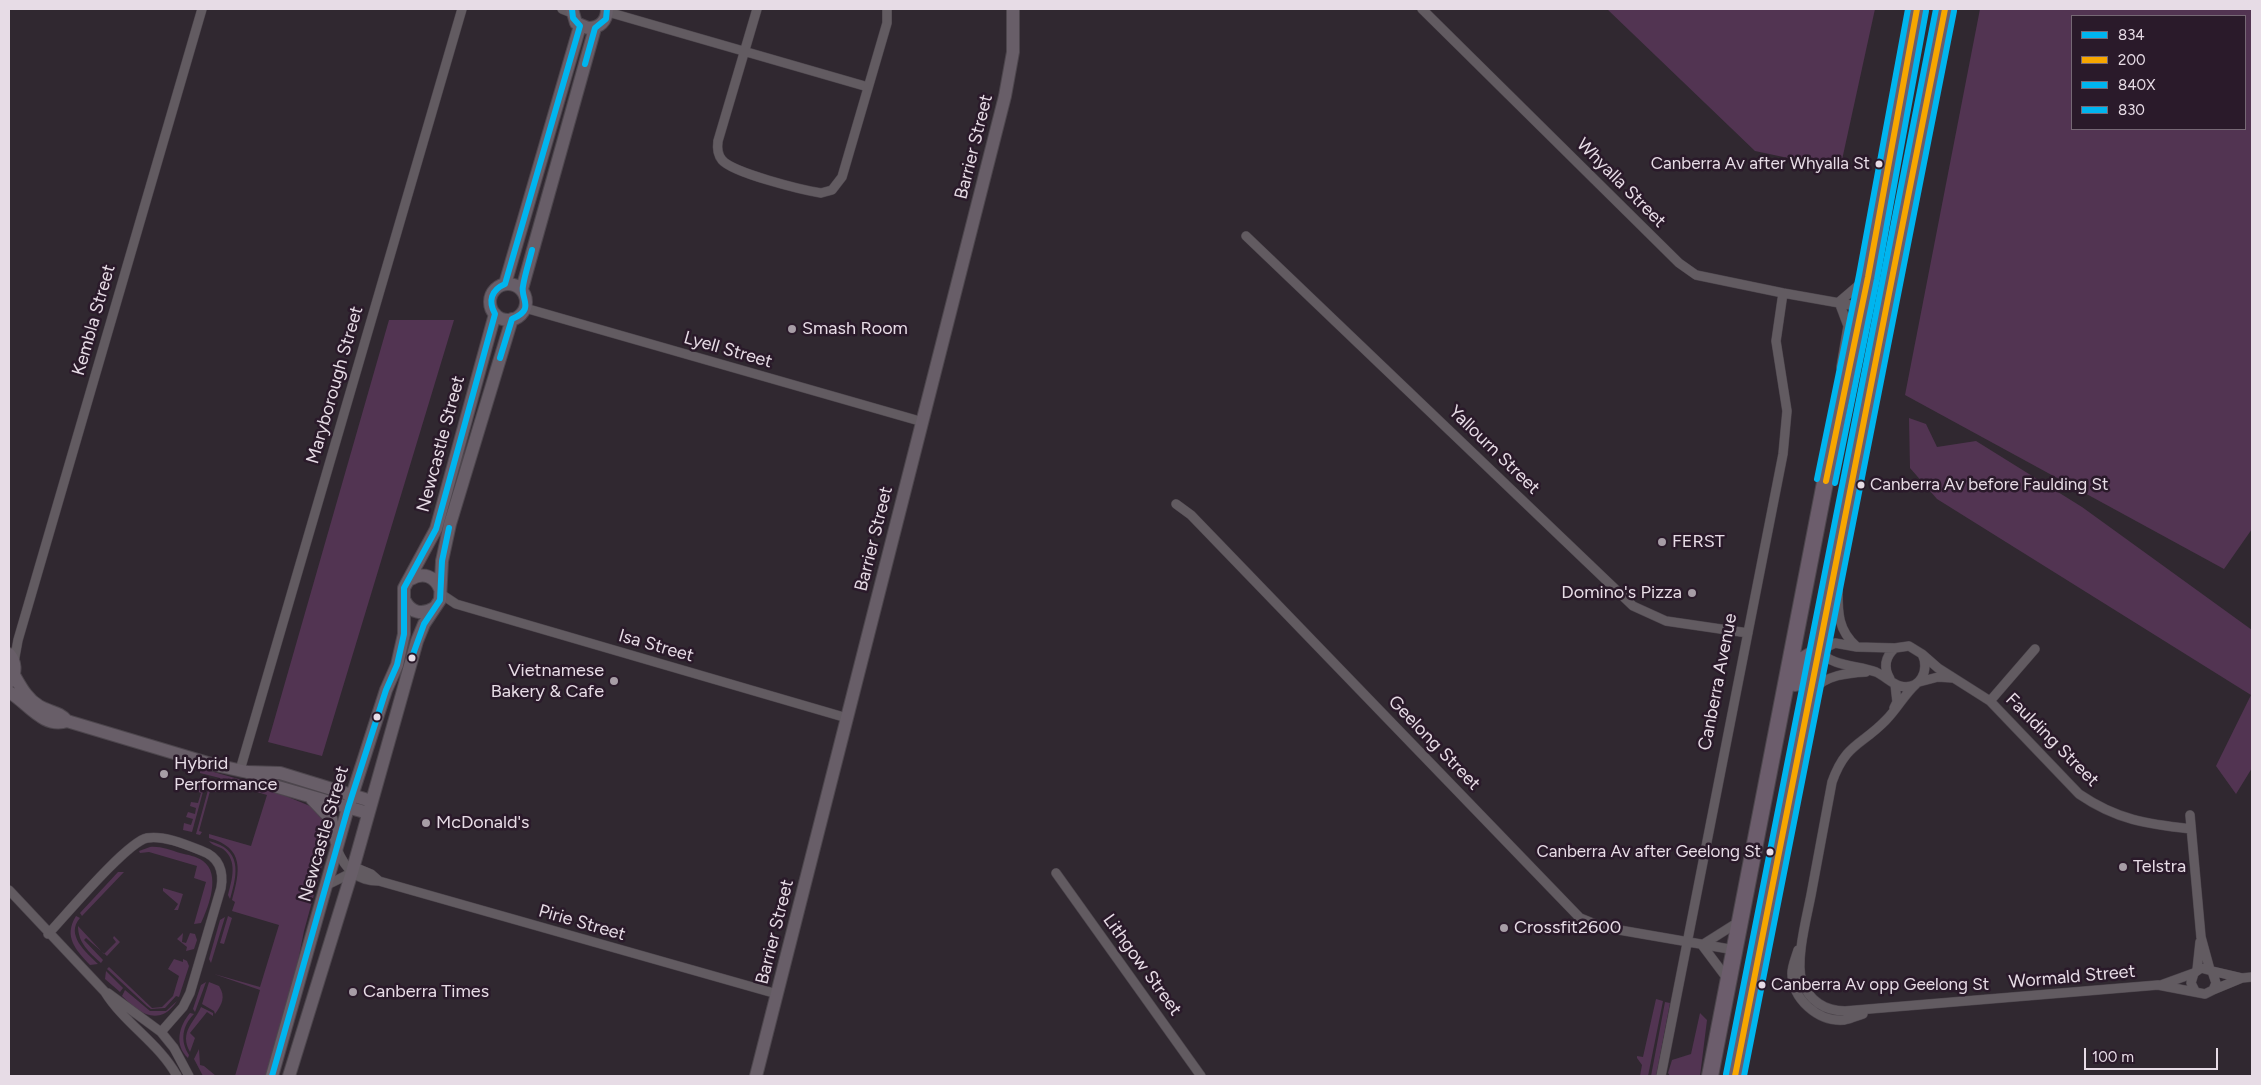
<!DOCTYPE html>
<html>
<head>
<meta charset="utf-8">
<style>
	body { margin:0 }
	#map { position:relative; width:2261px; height:1085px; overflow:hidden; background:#302830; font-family:Figtree,sans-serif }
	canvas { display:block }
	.frame { position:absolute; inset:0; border:10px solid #e7dce6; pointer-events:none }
	.legend { position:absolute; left:2071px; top:15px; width:175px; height:115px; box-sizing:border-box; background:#2a1a2a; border:1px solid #766875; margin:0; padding:6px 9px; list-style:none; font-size:15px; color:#e7dce6 }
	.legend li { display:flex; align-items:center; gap:10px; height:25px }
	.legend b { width:25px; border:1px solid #766875 }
	.scale { position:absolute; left:2084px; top:1048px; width:134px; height:22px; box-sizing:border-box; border:2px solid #e7dce6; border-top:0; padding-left:6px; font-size:15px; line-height:18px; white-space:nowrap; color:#e7dce6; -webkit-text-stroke:4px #2a1a2a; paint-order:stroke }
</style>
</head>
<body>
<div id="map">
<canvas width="2261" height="1085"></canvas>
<div class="frame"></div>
<ul class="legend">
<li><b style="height:6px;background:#00b5ef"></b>834</li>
<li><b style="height:6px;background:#f7a600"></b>200</li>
<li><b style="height:6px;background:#00b5ef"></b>840X</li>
<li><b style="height:6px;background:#00b5ef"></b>830</li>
</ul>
<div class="scale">100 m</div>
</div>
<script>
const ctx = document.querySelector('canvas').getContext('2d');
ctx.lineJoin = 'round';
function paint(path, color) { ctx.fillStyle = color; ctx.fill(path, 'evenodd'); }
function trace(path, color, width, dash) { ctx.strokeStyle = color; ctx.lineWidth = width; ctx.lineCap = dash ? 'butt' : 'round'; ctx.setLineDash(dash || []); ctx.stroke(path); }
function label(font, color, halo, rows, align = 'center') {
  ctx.font = font + ' Figtree,sans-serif'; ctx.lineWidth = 5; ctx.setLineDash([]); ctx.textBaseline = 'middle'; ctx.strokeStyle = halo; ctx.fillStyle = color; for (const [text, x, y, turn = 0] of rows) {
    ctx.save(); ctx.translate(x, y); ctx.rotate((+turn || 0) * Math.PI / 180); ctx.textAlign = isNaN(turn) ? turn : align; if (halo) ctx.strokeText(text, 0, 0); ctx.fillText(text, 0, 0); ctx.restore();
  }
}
paint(new Path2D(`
	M1607 9H1875L1840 169 1755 151Z
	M1980 9H2252V529L2224 569 1905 395ZM2072 16H2245V129H2072Z
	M389 320H454L322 756 268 742Z
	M1909 418 1926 424 1937 447 1976 441 2082 507 2252 630V768L2236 794 2216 766 2251 695 1937 499 1910 468Z
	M200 768 259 785 310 806 325 817 330 836 304 931 295 976 266 1076H235L260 990 214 974 260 987 279 925 232 911 235 902 232 900C240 871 245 848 209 838V834L251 846 267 795 220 781V778L200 773Z
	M197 782H202L204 788 192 832 183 830 184 823 191 825 193 819 186 817 188 812 195 814 196 808 190 806 191 802 198 803 201 793 194 790Z
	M219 782 216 792 210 791 199 831 202 832 200 835 196 834 208 790Z
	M209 841C242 849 238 873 230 899L228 895C232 879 238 861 223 849 218 846 213 846 209 841Z
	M150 847C160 846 170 850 180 853 188 855 196 856 203 861 221 874 209 906 201 923L194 924 206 882 194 878 197 866 149 852 140 853 139 851Z
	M118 872H124L82 916 80 913Z
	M163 888 183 894 178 910H174L178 904 163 891Z
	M76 916 80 918C65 935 86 952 98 964L90 965C76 950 63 937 76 916Z
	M228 916 232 918 224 944 220 943Z
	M225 917 211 963 209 959 220 920Z
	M78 926 104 954 116 942 113 938 114 936 120 942 107 956 86 938 84 940 103 960 101 963C89 952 78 943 78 926Z
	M183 933 182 942 186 943 190 933 195 934 197 940 194 949 186 951 187 947 177 939Z
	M174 959 183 962V959L187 961 189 966 179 997 176 996 165 1008 151 1009 147 1006 107 969 109 967 152 1008 162 1007 173 996 179 976 168 969Z
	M106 971 123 988 120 992 105 979Z
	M206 982 195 1012 193 1009 201 985Z
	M209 982 219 986C226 997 222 1004 215 1014L214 1011 202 1004Z
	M125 990 150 1011H166L177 1001C159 1028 139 1013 122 996Z
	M1656 999 1663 1001 1648 1076H1640L1642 1065 1637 1058V1056L1643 1057Z
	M1665 1002 1670 1003 1656 1076H1651Z
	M201 1007 213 1013V1016L207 1012 190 1033 195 1038 190 1052C179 1032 194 1023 201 1007Z
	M190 1013 194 1014C182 1026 180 1041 189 1055L188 1058C174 1045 179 1026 190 1013Z
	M1700 1013 1707 1020 1700 1076H1670L1668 1073 1672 1060 1691 1054Z
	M199 1049 200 1065 204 1066 216 1076H203L194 1059Z`), '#523452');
const street = new Path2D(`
	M562 9 572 13
	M757 9 718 141C717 148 717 154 722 160 733 173 802 190 821 193L832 190 842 177 887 23V9
	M1422 9 1679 263 1696 275 1783 293 1862 307
	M608 12 868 87
	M1246 236 1633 606 1666 621 1748 633
	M1839 302 1848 326 1841 367
	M1839 302 1867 278
	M525 308 923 422
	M1176 504 1191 515 1580 918 1602 927 1735 950
	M1838 584C1838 609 1836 629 1857 647
	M441 594 456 604 847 718
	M1922 654 1938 668 1990 701 2079 794C2117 820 2147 824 2191 829
	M14 662 18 640 202 9
	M1890 679C1883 667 1885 657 1895 648L1909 646 1922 654C1930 669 1921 691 1900 686 1892 684 1885 676 1876 672 1857 665 1833 667 1819 651L1835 643 1857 647 1895 648
	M1919 682 1938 677 1953 678
	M1916 684C1904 695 1897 709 1886 720 1861 746 1846 743 1832 782 1825 820 1818 857 1811 895 1807 916 1795 961 1802 981 1809 1001 1825 1011 1845 1011L2158 985 2205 994 2213 990 2216 983 2212 971 2201 968 2194 973 2191 983 2195 991
	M1814 690C1825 675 1848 673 1866 672
	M1990 701 2035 649
	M1894 708 1897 702 1895 684
	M240 770 462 9
	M2190 815 2201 937 2210 970
	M337 849C345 869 357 881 379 881L777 994
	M1056 873 1201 1076
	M327 885 359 869 371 874 379 881
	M9 890 105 992C125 1024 159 1043 177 1076
	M48 934C66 915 127 842 147 838 164 835 187 845 202 851 219 857 224 871 221 888L190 993 183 1007 161 1032
	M1702 945 1740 921
	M1702 945 1729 981
	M1798 950C1796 957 1792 966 1792 973 1792 999 1818 1022 1844 1020 1850 1019 1857 1016 1863 1014
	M2197 970 2200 942
	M2212 971 2242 978 2252 977
	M2161 985 2194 973
	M2213 990 2242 978
	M108 993 161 1032 174 1048 189 1076
	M1661 1076 1783 454 1787 411 1776 341 1783 293`);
const secondary = new Path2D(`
	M572 9 576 23 588 28C600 28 607 21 607 9
	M505 284 580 26
	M490 302a18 18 0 1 1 36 0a18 18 0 1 1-36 0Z
	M522 289 595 28
	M411 579C423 572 435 576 440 589
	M405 601C411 613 422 615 434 608
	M9 654C16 662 16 672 11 681
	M14 675C21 687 27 699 39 706 49 712 60 712 67 721
	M9 692C27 702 43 729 67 721L211 764 247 772 280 773 371 801
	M252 774 278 787 368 813
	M312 799 331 819 337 843
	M272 1076 348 808 386 690 397 665 404 634V588L436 529 495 314
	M289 1076 352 872 417 641 424 624 440 600 442 561 450 524 512 319
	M756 1076 1005 96 1013 52V9`);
const highway = new Path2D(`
	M1795 683 1803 660 1819 651
	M1710 1076 1841 400 1868 277 1917 9
	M1735 1076 1945 9`);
trace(street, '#4d464d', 10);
trace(secondary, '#4d464d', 14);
trace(highway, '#4d464d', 18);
trace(street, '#625b61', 9);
trace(secondary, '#685e68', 12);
trace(highway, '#6c5d6c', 16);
trace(new Path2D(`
	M585 64 595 28 606 19 607 9
	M500 358 512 319C536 309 520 299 523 286 525 274 529 262 532 250
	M411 660 424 624 440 600 442 561 449 528
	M272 1076 348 808 386 690 397 665 404 634V588L436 529 495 314C488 301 491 290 505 284L580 26 573 18 572 9`), '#00b5ef', 6);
trace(new Path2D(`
	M1826 481 1868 277 1917 9
	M1735 1076 1945 9`), '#f7a600', 6);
trace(new Path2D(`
	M1835 483 1877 279 1926 11
	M1744 1076 1954 11`), '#00b5ef', 6);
trace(new Path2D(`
	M1817 479 1859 275 1908 9
	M1726 1074 1936 9`), '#00b5ef', 6);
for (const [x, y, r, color] of [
	[1879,164,4.5,"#e7dce6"],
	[792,329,5,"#a79da6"],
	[1861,485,4.5,"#e7dce6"],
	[1662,542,5,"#a79da6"],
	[1692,593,5,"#a79da6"],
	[412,658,4.5,"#e7dce6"],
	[614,681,5,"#a79da6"],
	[377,717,4.5,"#e7dce6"],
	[164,774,5,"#a79da6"],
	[426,823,5,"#a79da6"],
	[1770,852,4.5,"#e7dce6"],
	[2123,867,5,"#a79da6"],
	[1504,928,5,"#a79da6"],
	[1762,985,4.5,"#e7dce6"],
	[353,992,5,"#a79da6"]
]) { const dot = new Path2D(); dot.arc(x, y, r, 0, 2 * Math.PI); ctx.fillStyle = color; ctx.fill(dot); trace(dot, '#2a1a2a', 2); }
label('17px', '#e7dce6', '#2a1a2a', [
	["Canberra Av after Whyalla St",1870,164],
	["Canberra Av before Faulding St",1870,485,"left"],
	["Canberra Av after Geelong St",1761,852],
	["Canberra Av opp Geelong St",1771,985,"left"]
], 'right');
label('18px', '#e7dce6', '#2a1a2a', [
	["Barrier Street",974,147,-76],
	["Whyalla Street",1621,183,45],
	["Kembla Street",94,320,-74],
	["Lyell Street",728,350,16],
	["Maryborough Street",335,385,-74],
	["Newcastle Street",441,444,-75],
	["Yallourn Street",1494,450,44],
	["Barrier Street",874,539,-76],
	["Isa Street",656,646,16],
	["Canberra Avenue",1718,682,-79],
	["Faulding Street",2052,740,45],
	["Geelong Street",1434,743,46],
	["Newcastle Street",324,834,-74],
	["Pirie Street",582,923,16],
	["Barrier Street",775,932,-76],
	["Lithgow Street",1142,965,54],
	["Wormald Street",2072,977,-5]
]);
label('18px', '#e7dce6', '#2a1a2a', [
	["Smash Room",802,329],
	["FERST",1672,542],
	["Domino's Pizza",1682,593,"right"],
	["Vietnamese",604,671,"right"],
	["Bakery & Cafe",604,692,"right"],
	["Hybrid",174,764],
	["Performance",174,785],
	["McDonald's",436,823],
	["Telstra",2133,867],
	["Crossfit2600",1514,928],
	["Canberra Times",363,992]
], 'left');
</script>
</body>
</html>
